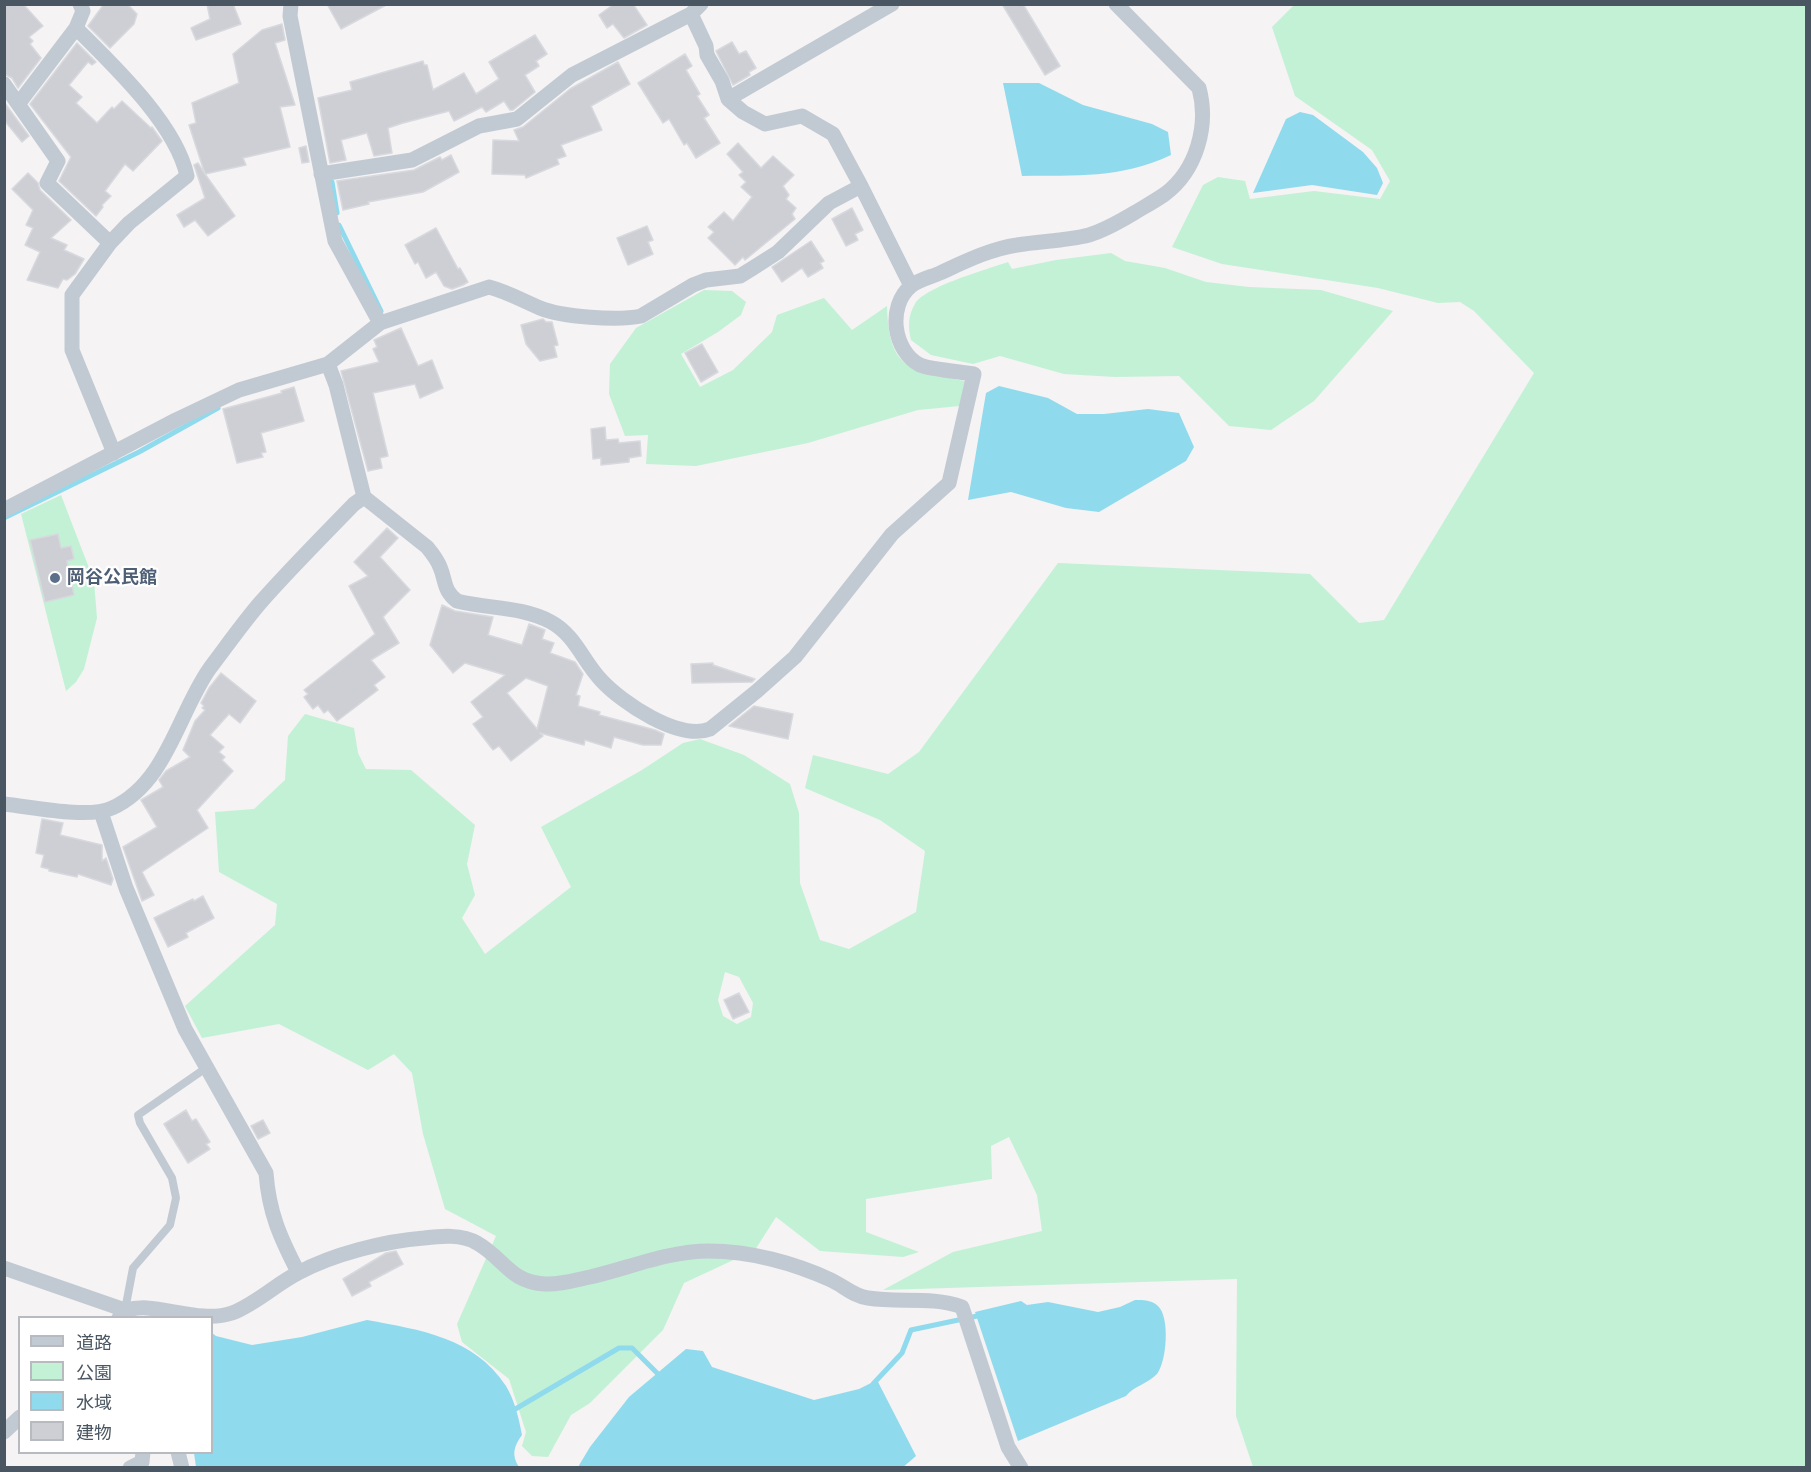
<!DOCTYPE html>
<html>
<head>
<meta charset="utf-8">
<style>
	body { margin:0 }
	#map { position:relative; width:1811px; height:1472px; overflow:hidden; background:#f5f3f3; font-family:Arial,"Noto Sans JP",sans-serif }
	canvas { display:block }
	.frame { position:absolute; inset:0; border:6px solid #4a5661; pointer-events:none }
	.legend { position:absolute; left:18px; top:1316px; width:195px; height:138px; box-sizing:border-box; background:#fff; border:2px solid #b7bbc0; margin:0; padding:8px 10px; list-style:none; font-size:18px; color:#4a5661 }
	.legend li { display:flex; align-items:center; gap:12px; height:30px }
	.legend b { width:30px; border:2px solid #b7bbc0 }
</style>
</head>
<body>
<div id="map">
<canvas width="1811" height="1472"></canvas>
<div class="frame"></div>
<ul class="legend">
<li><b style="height:8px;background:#c1cad2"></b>道路</li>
<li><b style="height:16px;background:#c3f1d5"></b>公園</li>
<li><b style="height:16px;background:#90daee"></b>水域</li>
<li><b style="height:16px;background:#cdcfd5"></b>建物</li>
</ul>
</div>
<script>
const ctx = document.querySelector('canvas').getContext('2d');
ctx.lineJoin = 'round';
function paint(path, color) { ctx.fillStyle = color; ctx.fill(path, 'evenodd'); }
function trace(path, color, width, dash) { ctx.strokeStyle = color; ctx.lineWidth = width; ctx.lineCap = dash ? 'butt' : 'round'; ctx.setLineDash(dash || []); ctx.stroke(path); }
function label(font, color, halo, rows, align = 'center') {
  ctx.font = font + ' Arial,"Noto Sans JP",sans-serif'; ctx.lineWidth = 4.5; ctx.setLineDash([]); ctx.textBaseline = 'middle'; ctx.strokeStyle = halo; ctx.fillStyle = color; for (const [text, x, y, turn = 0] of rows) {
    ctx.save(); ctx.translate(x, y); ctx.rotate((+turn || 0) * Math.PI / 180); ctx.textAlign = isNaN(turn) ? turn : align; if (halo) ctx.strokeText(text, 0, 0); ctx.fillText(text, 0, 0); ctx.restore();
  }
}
paint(new Path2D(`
	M1294 5H1806V1467H1253L1236 1416 1237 1279 883 1290 953 1252 1042 1231 1037 1195 1009 1137 991 1146 992 1179 866 1199V1232L919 1252 903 1257 820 1251 776 1217 755 1250 684 1283 663 1330 590 1403 571 1415 548 1457 532 1456 522 1446 526 1432 509 1379 462 1342 457 1324 496 1236 445 1209 423 1134 412 1073 394 1054 368 1070 279 1024 202 1038 185 1006 275 925 277 904 219 872 215 812 254 809 285 780 288 736 305 714 354 728 358 753 366 769 411 770 475 825 467 864 475 895 462 918 485 954 571 887 541 827 642 770 683 743 700 739 744 755 790 784 799 813 800 883 820 940 849 949 916 912 925 851 880 820 805 788 813 755 888 774 919 752 1058 563 1310 574 1359 623 1384 620 1534 373 1474 311 1460 302 1438 303 1378 288 1222 264 1172 247 1203 185 1218 177 1245 181 1250 199 1314 191 1380 199 1390 181 1372 150 1295 96 1272 27ZM725 972 739 977 753 1003 751 1017 737 1024 723 1016 718 1000Z
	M1111 253 1125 261 1165 268 1206 282 1249 287 1321 290 1393 311 1314 401 1271 430 1229 426 1179 376 1115 377 1064 374 1000 356 973 364 931 355 911 340C908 327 908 315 915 304 924 287 988 269 1008 262L1012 269 1056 260Z
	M704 290 732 291 746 302 741 315 718 332 681 354 700 387 733 370 772 332 777 315 824 298 852 330 887 306C889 371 909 369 965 381L960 406 918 410 808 443 696 466 646 464 648 435 625 436 609 394 610 364 636 328Z
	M61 495 94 581 97 618 84 669 76 682 66 691 21 514Z`), '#c3f1d5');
paint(new Path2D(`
	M1003 83H1039L1083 105 1152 124 1168 132 1171 155C1120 179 1076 175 1022 176Z
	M1300 112 1313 115 1363 152 1377 168 1383 183 1377 195 1312 185 1253 193 1286 119Z
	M999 386 1048 398 1077 414H1104L1148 409 1179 413 1194 447 1186 461 1099 512 1066 508 1011 492 968 500 986 393Z
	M1135 1300C1143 1300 1152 1300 1158 1306 1170 1317 1167 1361 1157 1374 1149 1383 1134 1386 1126 1396L1018 1441 975 1312 1021 1301 1027 1305 1048 1302 1098 1312 1120 1307Z
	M367 1320C420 1330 474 1337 506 1386 515 1401 519 1419 522 1435 514 1446 511 1455 519 1467H196L194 1453 212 1452V1333L216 1336 252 1345 302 1337Z
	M686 1349 703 1351 712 1367 814 1400 859 1389 877 1380 916 1456 902 1468 578 1467 590 1447 629 1397Z`), '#90daee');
trace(new Path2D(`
	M332 182 337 213
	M339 225 381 311
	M4 518 139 452 218 408
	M873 1384 902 1353 911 1330 982 1315
	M512 1411 619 1348H632L660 1376`), '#90daee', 5);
const building = new Path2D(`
	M4 4H23L43 26 29 37 33 41 30 44 41 58 18 88 12 78 4 74Z
	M104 4H127L137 14 134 24 110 48 88 26Z
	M207 4H233L241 24 196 40 191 28 210 19Z
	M327 4H388L341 29Z
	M614 4H633L647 25 624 38 613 24 607 28 599 15Z
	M1002 4H1023L1060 66 1045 75Z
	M282 24 285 40 275 43 295 105 280 107 290 147 243 158 246 165 205 174 235 216 208 236 195 220 184 227 177 215 205 198 194 165 198 163 205 174 189 125 196 123 192 103 239 83 233 54 262 30Z
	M535 35 547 54 536 61 539 66 525 75 535 92 513 110H510L504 101 486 112 482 107 454 121 449 111 403 123 388 128 392 153 374 156 367 133 341 140 346 160 330 163 318 98 352 90 350 82 423 61 424 65H427L433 90 464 73 476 94 499 79 489 62Z
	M732 42 739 54 746 51 756 68 749 72 750 75 733 85 716 51Z
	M77 43 96 62 92 65 88 62 69 85 82 97 76 103 97 123 112 107 114 109 122 101 151 128 152 127 162 141 133 171 125 164 105 191 111 196 102 205 103 207 96 216 59 181 71 157 30 104Z
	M685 54 692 66 686 70 700 94 697 96 709 115 704 118 720 143 696 158 687 143 684 145 669 119 663 123 638 83Z
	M618 62 630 84 591 106 602 130 561 145 566 156 557 159 559 164 526 178 525 175 492 174 493 140 519 141 514 130 523 127 570 89Z
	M4 102 29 136 22 142 4 120Z
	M738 143 761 168 773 156 794 175 783 186 789 195 786 199 796 208 792 214 795 219 745 260 743 257 735 265 708 238 714 232 708 227 724 212 733 221 752 197 741 187 746 182 739 175 743 172 727 154Z
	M306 146 309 162 302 163 299 148Z
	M451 155 459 172 423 192 368 202 369 204 343 210 337 181 414 170 440 157 442 160Z
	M28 173 38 183 40 190 71 220 51 238 67 245 64 250 84 259 75 274 67 280 63 279 58 288 27 280 40 252 25 245 33 228 26 225 33 210 12 189Z
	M852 208 863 230 855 234 858 240 846 246 832 219Z
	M647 226 653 240 648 242 653 254 628 265 617 238Z
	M436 228 458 269 460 268 468 282 463 285 452 289 444 286 436 272 426 278 418 262 415 264 405 245Z
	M811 241 824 261 820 263 823 268 808 277 802 268 782 282 772 267Z
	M543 319 546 322H552L558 345 554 346 557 357 540 361 526 344 521 325Z
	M401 328 418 366 432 360 443 388 420 398 415 384 373 393 388 456 380 458 382 468 368 471 341 371 379 362 373 349 377 347 374 340Z
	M702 344 718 372 701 382 685 353Z
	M294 387 304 421 261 433 266 452 261 453 263 457 237 463 223 409 282 393 281 391Z
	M605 427 606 440 618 439 619 443 640 441 641 456 629 458V462L601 465V458L593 459 591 429Z
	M387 528 398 538 380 557 410 590 383 617 399 643 371 660 385 677 374 685 378 690 337 721 328 710 324 713 318 705 313 709 304 697 308 694 304 690 375 634 349 586 368 576 354 562Z
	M58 534 61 548 71 546 74 559 67 561 74 595 45 602 30 540Z
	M442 605 455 611 493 617 488 635 522 645 529 624 545 630 542 639 554 643 550 653 575 662 583 674 576 695 580 696 578 706 600 712 599 715 655 730 664 734 661 745H643L614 737 611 748 585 740 584 745 540 733 543 736 511 761 499 746 493 750 473 724 483 717 471 702 505 675 465 663 453 673 430 645ZM526 678 548 686 537 729 507 693Z
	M713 663V665L755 679 752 682 692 683 691 664Z
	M221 673 256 701 240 723 229 714 210 735 224 747 219 752 225 757 222 760 233 771 197 810 208 828 142 872 154 895 142 901 123 847 157 827 141 800 163 787 159 780 166 771 190 757 183 750 195 721 205 710 202 708 204 706 201 703 209 688Z
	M754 706 793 714 788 739 729 726Z
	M42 819 63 823 60 835 102 845V861L106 858 113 879 111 885 78 874 77 877 49 871V869L41 867 44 855 36 853Z
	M203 896 214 918 186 933 188 937 168 947 154 918 193 899 194 901Z
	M739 993 749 1012 733 1019 724 1000Z
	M186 1110 192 1121 196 1119 210 1142 206 1144 210 1149 188 1163 164 1124Z
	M263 1120 270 1133 258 1139 251 1126Z
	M396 1251 403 1264 369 1282 371 1286 352 1296 343 1279 386 1253Z`);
paint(building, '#cdcfd5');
trace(building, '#d7d9de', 1.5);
trace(new Path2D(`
	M125 1310 133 1268 170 1225 176 1198 172 1178 140 1123 138 1115 206 1068`), '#c1cad2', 8);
trace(new Path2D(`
	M80 4 83 11 76 28C113 65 176 124 187 176L129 223 110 243
	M4 84 58 161 47 183 110 243 72 295V350L114 453
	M728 99 892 4
	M19 103 76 28
	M321 174 412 160 479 126 517 119 572 75 691 14 701 4
	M861 186 911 286
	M380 323 489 287C508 292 523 301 540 308 562 317 618 321 641 316L693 285 706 280 740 276 753 268 778 252 829 203 861 186 833 134 802 116 765 124 743 112 728 99 722 81 707 55 706 46 691 14
	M328 364 336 385 364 497 427 547C432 553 437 559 440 567 446 581 443 590 457 601 487 609 522 606 551 622 575 635 583 661 601 680 622 703 679 741 710 729L757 691 795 657 892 534 949 483 974 374C962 372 928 369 920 365 893 351 887 306 911 286 918 280 931 277 940 273 964 262 990 249 1017 245 1040 241 1066 241 1089 235 1105 230 1119 222 1134 213 1144 207 1155 201 1165 194 1197 170 1209 125 1199 88L1116 4
	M4 510 176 420 239 390 328 364 380 323 335 241 290 16 291 4
	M4 804C33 807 88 819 112 808 167 783 178 713 210 668 226 647 242 624 260 603 290 569 322 537 354 504L364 497
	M101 812 126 888 185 1029 266 1173C269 1213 280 1237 298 1272
	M4 1268 125 1310 126 1318
	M119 1318 125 1310C132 1309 140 1307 147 1308 174 1310 206 1322 232 1313 256 1304 276 1284 298 1273 333 1254 385 1241 424 1238 441 1236 462 1234 477 1243 504 1258 509 1282 545 1284 560 1285 576 1280 590 1277 629 1268 668 1251 709 1251 750 1251 794 1263 831 1280 844 1286 853 1296 868 1298 899 1303 932 1296 962 1307L1008 1447 1021 1468
	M4 1432 20 1417
	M178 1452 182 1468
	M130 1468 142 1462 143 1452`), '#c1cad2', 15);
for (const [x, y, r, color] of [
	[55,578,6,"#5c6f8a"]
]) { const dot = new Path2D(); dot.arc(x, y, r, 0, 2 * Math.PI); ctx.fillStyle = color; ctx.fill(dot); trace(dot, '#fff', 2); }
label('bold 18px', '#4e5e75', '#fff', [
	["岡谷公民館",67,578]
], 'left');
</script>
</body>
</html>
